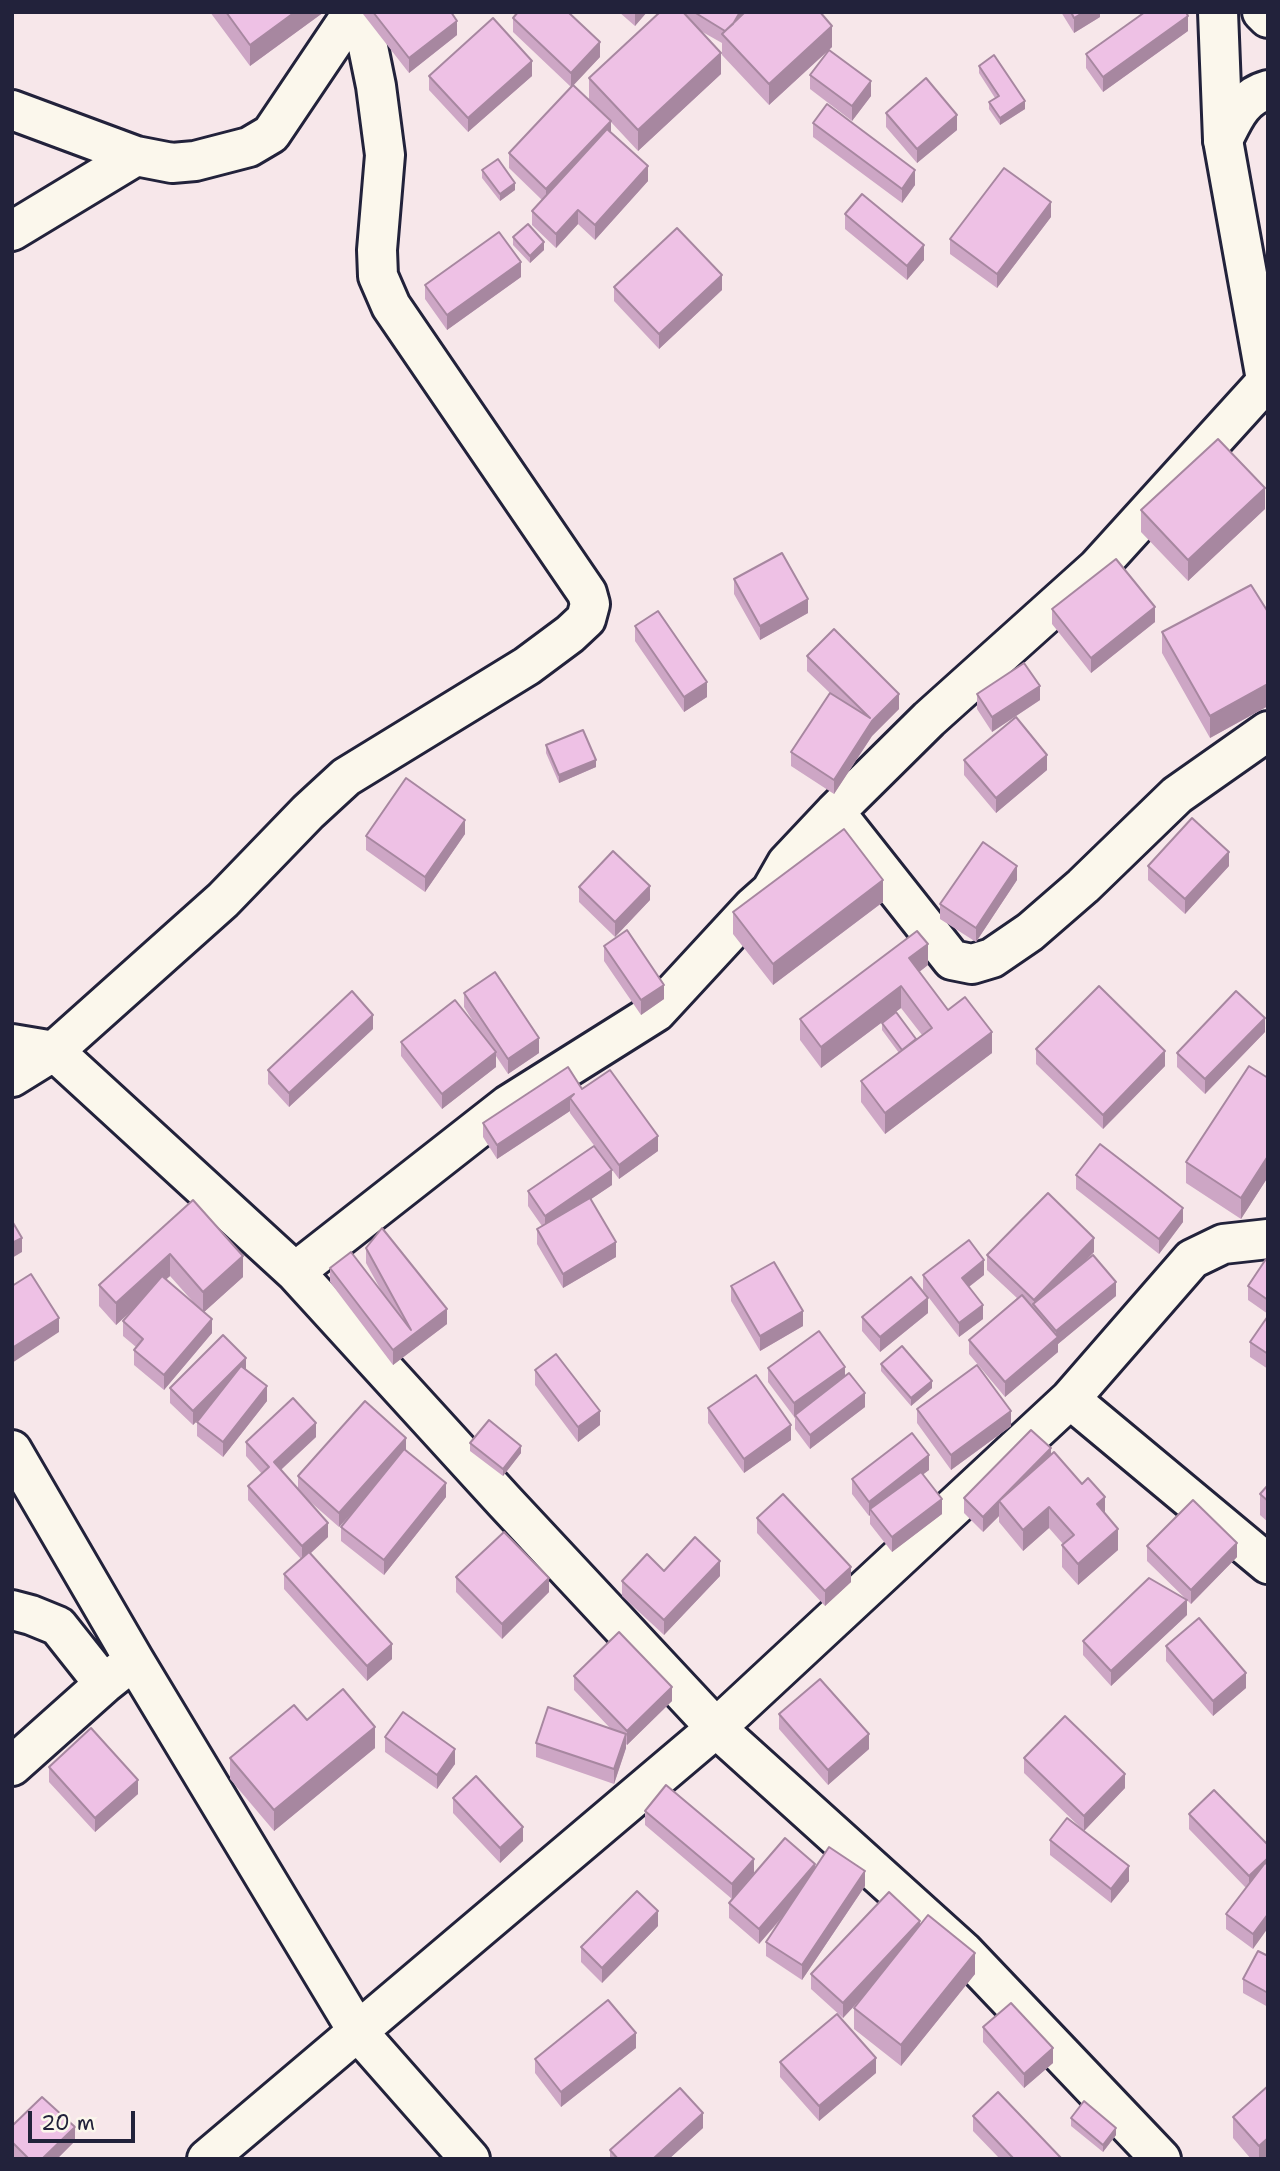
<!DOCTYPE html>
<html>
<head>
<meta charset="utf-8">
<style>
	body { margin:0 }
	#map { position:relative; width:1280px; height:2171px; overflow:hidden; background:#f7e7ea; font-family:"Shantell Sans",sans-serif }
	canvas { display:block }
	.frame { position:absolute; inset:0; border:14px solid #22223b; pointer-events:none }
	.scale { position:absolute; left:28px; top:2111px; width:107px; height:32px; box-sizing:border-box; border:4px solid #22223b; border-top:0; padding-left:9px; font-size:21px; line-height:24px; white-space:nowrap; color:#22223b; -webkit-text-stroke:5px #fbf7ec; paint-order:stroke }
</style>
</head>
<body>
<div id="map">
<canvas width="1280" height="2171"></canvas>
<div class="frame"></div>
<div class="scale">20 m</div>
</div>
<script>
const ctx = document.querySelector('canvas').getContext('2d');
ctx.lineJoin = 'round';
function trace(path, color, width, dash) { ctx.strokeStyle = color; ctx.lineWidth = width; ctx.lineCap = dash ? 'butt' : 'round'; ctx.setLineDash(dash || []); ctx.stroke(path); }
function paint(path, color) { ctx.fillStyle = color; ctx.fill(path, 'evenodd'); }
const street = new Path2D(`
	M1262 12 1268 18
	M12 110 136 156 172 163 195 161 249 147 271 134 349 18
	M1223 140C1234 118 1242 97 1268 90
	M12 231 136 156
	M835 812 952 960 972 964 992 958 1030 932 1083 886 1177 795 1268 731
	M12 1044 54 1051 295 1272 505 1502 716 1728 207 2159
	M12 1077 54 1051 223 900 308 812 346 777 527 666 570 634 586 619 590 604 587 593 391 306 378 276 377 250 385 155 376 86 367 42 349 18 353 12
	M295 1272 508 1105 656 1012 753 907 771 891 787 863 835 812 929 719 1097 568 1265 383
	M1070 1399 1268 1564
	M12 1450 134 1660 358 2032 470 2159
	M12 1610 31 1615 58 1626 104 1684
	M12 1766 104 1684 134 1660
	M1161 2159 963 1951 716 1728 1070 1399 1192 1259 1223 1244 1268 1239`);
const secondary = new Path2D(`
	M1218 12 1223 140 1268 391`);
trace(street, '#22223b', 44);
trace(secondary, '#22223b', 44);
trace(street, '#fbf7ec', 38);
trace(secondary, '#fbf7ec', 38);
paint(new Path2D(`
	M210 12H324L250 66Z
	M363 12H451L457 35 409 73 363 14Z
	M619 12H647L635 26Z
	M660 12H820L832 47 769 105 722 55V43L699 30 721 74 638 151 611 122V132L648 181 595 240 578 224 556 248 532 225V211L542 200 509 168V153L571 87 513 32V18L600 57 573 85 600 111 589 99V78Z
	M1061 12H1100V17L1074 33Z
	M1188 31 1103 92 1086 68V54Z
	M979 66 1025 109 1000 125 989 109V102L995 98 979 73Z
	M810 75 871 96 852 121 810 89Z
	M429 76H532L468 132 429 90Z
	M886 113 957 130 917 163 886 127Z
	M813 123 915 185 902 203 813 137Z
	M482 170 515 190 500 201 482 178Z
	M845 214 924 260 907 280 845 229Z
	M1051 217 997 288 950 254V239Z
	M513 237 544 250 530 263 513 245Z
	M521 277 447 330 425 299V285Z
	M614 287 722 290 659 349 614 301Z
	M1265 509 1188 581 1141 532V510Z
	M734 579 808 613 760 640 734 594Z
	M1052 609 1155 622 1091 673 1052 624Z
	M1268 612V706L1210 738 1162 653V632Z
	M635 626 707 697 684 712 635 641Z
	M807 656 899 709 872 736 834 794 791 766V752L830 693 807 671Z
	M977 694 1040 700 992 732 977 709Z
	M546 745 596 767 559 783 546 753Z
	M964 760 1047 770 996 813 964 775Z
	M465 834 425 892 366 850V836Z
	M1148 866H1229L1185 914 1148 880Z
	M1017 880 976 942 940 919V904Z
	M579 887 650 900 615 937 579 902Z
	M883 902 773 985 733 934V912Z
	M604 946 664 999 641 1015 604 961Z
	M928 965 919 972 948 1010 992 1053 885 1134 861 1102V1081L899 1053 882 1030V1023L916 1040 922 1035 901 1008 821 1068 800 1040V1019Z
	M464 993 539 1053 508 1074 496 1056V1067L442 1109 401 1056V1042L479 1031 464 1007Z
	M373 1029 289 1107 268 1084V1070Z
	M1265 1032 1205 1094 1177 1067V1053Z
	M1036 1049 1165 1066 1103 1129 1036 1064Z
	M1268 1078V1177L1241 1219 1186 1183V1162Z
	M582 1089 658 1151 619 1179 570 1113V1111L497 1159 483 1137V1123Z
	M1076 1175 1183 1222 1159 1254 1076 1189Z
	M612 1185 591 1199 616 1257 563 1288 537 1244V1229L542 1226 528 1206V1191Z
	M193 1200 243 1277 204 1312 212 1333 164 1390 134 1365V1350L136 1347 123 1336V1321L134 1308 116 1325 99 1306V1285ZM170 1276 195 1304 166 1279Z
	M366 1248 447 1324 393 1365 330 1282V1268L383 1294 366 1263Z
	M1094 1252 1086 1260 1116 1296 1058 1344V1352L1005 1397 969 1354V1340L1017 1298 987 1270V1255Z
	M1268 1261V1314L1248 1300V1286Z
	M923 1275H984L969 1287 983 1319 959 1337 923 1290Z
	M731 1286 803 1326 760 1351 731 1301Z
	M928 1313 880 1352 862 1331V1317Z
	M1268 1316V1369L1250 1357V1342Z
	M881 1364 932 1388 911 1406 881 1371Z
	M768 1368 845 1376 865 1407 810 1449 795 1429V1418L768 1382Z
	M246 1370 267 1401 223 1457 197 1436V1422L199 1419 193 1425 170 1403V1388Z
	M535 1370 600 1425 578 1442 535 1385Z
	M708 1408 791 1440 744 1473 708 1423Z
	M917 1409 1011 1426 951 1470 917 1423Z
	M316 1437 281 1470 298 1488V1476L406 1451 446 1497 384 1575 341 1541V1527L356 1509 339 1527 307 1499 328 1537 310 1554 392 1659 367 1681 284 1589V1574L301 1559 248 1500V1486L262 1474 246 1456V1442Z
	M470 1443 521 1453 503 1476 470 1451Z
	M1051 1456 1105 1513 1118 1550 1078 1585 1062 1567V1545L1063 1544 1049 1528 1023 1551 999 1522V1516L983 1532 964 1513V1498Z
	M929 1470 923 1474 942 1514 892 1552 870 1524V1515L869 1516 852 1494V1479Z
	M1268 1485V1522L1260 1515V1494Z
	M757 1518 851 1582 825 1606 757 1533Z
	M1147 1546 1237 1557 1191 1604 1147 1561Z
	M664 1571 720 1576 664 1635 622 1596V1581Z
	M456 1577 549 1592 502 1639 456 1592Z
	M1187 1615 1111 1686 1083 1655V1641Z
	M1166 1646 1246 1688 1213 1716 1166 1661Z
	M574 1676 672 1701 627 1745 626 1744V1748L614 1784 536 1757V1743L610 1728 574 1690Z
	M779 1714 869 1749 828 1785 779 1729Z
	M307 1720 375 1748 274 1831 230 1779V1758Z
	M385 1737 455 1764 437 1789 385 1752Z
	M1024 1758 1125 1788 1084 1831 1024 1773Z
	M49 1767 138 1794 95 1832 49 1782Z
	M453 1798 523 1841 500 1863 453 1813Z
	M645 1811 754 1873 732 1899 645 1825Z
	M1189 1814 1268 1845 1253 1949 1226 1929V1914L1246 1888 1189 1829Z
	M1050 1840 1129 1881 1111 1903 1050 1855Z
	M815 1867 865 1886 802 1980 766 1956V1942L783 1917 759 1944 729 1918V1903Z
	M920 1925 975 1974 901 2066 854 2029V2008L863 1997 843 2018 811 1989V1974Z
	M658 1926 602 1983 581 1962V1947Z
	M1268 1956V2007L1243 1993V1979Z
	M983 2027 1053 2063 1024 2088 983 2042Z
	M636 2048 561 2107 535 2073V2059Z
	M780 2062 876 2073 819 2121 780 2077Z
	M1268 2086V2159H1251L1233 2138V2117Z
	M973 2116 1062 2159H1000L973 2131Z
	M1071 2118 1116 2135 1103 2152 1071 2126Z
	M12 2126 75 2141 57 2159H15L12 2156Z
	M703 2128 669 2159H610V2150Z`), '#cda6c5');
paint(new Path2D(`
	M295 12H324L250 66V45Z
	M635 12H647L635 26Z
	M740 12H748L728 32Z
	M1084 12H1100V17L1074 33V18Z
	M1188 16V31L1103 92V77Z
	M457 21V35L409 73V58Z
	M832 26V47L769 105V84Z
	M600 42V57L571 88V73Z
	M721 53V74L638 151V130Z
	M532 61V76L468 132V118Z
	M871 81V96L852 121V106Z
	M1025 101V109L1000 125V118Z
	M957 115V130L917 163V149Z
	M611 121V135L546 204V189Z
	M648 166V181L595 240V225Z
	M915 170V185L902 203V189Z
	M515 183V190L500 201V194Z
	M1051 202V217L997 288V274Z
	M578 210V224L556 248V234Z
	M544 242V250L530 263V256Z
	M924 245V260L907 280V266Z
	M521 262V277L447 330V315Z
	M722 275V290L659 349V334Z
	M1265 488V509L1188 581V560Z
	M808 599V613L760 640V626Z
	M1155 607V622L1091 673V658Z
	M707 682V697L684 712V697Z
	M1268 684V706L1210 738V716Z
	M1040 686V700L992 732V717Z
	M899 694V709L872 736 834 794V780L872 721Z
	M1047 755V770L996 813V798Z
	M596 760V767L559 783V775Z
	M465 820V834L425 892V877Z
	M1229 852V866L1185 914V899Z
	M1017 866V880L976 942V928Z
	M883 880V902L773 985V964Z
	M650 886V900L615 937V922Z
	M928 944V965L909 980V958Z
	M664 985V999L641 1015V1000Z
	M901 986V1008L821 1068V1047Z
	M373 1015V1029L289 1107V1093Z
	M1265 1018V1032L1205 1094V1079Z
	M992 1032V1053L885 1134V1113Z
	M539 1038V1053L508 1074V1059Z
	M1165 1051V1066L1103 1129V1115Z
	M496 1052V1067L442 1109V1094Z
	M574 1094 570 1098V1111L497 1159V1145Z
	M658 1136V1151L619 1179V1165Z
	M1268 1156V1177L1241 1219V1198Z
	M612 1170V1185L545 1230V1216Z
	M1183 1208V1222L1159 1254V1239Z
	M22 1238V1252L12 1258V1243Z
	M1094 1238V1252L1038 1310 1034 1306V1300Z
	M616 1242V1257L563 1288V1274Z
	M170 1254V1276L116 1325V1303Z
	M243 1256V1277L203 1313V1292Z
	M984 1260V1275L962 1292V1278Z
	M1116 1282V1296L1058 1344V1352L1005 1397V1382L1056 1339V1331Z
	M928 1298V1313L880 1352V1337Z
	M983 1305V1319L959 1337V1323Z
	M447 1309V1324L393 1365V1350Z
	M803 1311V1326L760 1351V1336Z
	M59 1318V1332L12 1363V1348Z
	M212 1319V1333L164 1390V1375Z
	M246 1358V1372L193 1425V1411Z
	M845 1367V1381L795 1415 794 1418V1403Z
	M932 1381V1388L911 1406V1398Z
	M267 1386V1401L223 1457V1442Z
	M865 1393V1407L810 1449V1435Z
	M600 1411V1425L578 1442V1427Z
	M1011 1411V1426L951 1470V1455Z
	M316 1423V1437L274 1476V1462Z
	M791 1425V1440L744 1473V1459Z
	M406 1438V1452L339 1527V1513Z
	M521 1446V1453L503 1476V1469Z
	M1051 1448V1463L999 1501Z
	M929 1455V1470L873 1513 870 1509V1515L869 1516V1502Z
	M446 1483V1497L384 1575V1560Z
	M1105 1497V1518L1097 1504Z
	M942 1499V1514L892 1552V1537Z
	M999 1501V1516L983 1532V1517Z
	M1049 1507V1528L1023 1551V1530Z
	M328 1523V1537L302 1561V1546Z
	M1118 1529V1550L1078 1585V1564Z
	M1237 1543V1557L1191 1604V1590Z
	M720 1561V1576L664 1635V1620Z
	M851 1567V1582L825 1606V1591Z
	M549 1578V1592L502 1639V1624Z
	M1187 1600V1615L1111 1686V1671Z
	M392 1644V1659L367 1681V1666Z
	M1246 1673V1688L1213 1716V1701Z
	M672 1687V1701L627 1745V1731Z
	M375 1727V1748L274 1831V1810Z
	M626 1734V1748L614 1784V1769Z
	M869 1734V1749L828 1785V1770Z
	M455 1749V1764L437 1789V1775Z
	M1125 1774V1788L1084 1831V1816Z
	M138 1780V1794L95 1832V1818Z
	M523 1827V1841L500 1863V1848Z
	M1268 1858V1873L1249 1891V1876Z
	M754 1859V1873L732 1899V1884Z
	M815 1864V1878L759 1944V1929Z
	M1129 1866V1881L1111 1903V1889Z
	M865 1871V1886L802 1980V1965Z
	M658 1911V1926L602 1983V1968Z
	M1268 1914V1928L1253 1949V1934Z
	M920 1921V1935L843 2018V2003Z
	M975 1953V1974L901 2066V2045Z
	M636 2033V2048L561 2107V2092Z
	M1053 2048V2063L1024 2088V2074Z
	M876 2058V2073L819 2121V2106Z
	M703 2113V2128L669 2159H653Z
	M75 2127V2141L57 2159H42Z
	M1116 2128V2135L1103 2152V2145Z
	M1268 2138V2159H1259V2146Z`), '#a787a0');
const building = new Path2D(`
	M226 12H295L250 45Z
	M373 12H451L457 21 409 58Z
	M518 12H568L600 42 571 73 513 18Z
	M660 12H683L721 53 638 130 589 78Z
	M694 12H740L733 24 725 31Z
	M745 12H820L832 26 769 84 722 34Z
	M1071 12H1084L1074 18Z
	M1145 12H1186L1188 16 1103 77 1086 54Z
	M493 18 532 61 468 118 429 76Z
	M829 50 871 81 852 106 810 75Z
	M994 55 1025 101 1000 118 989 102 999 96 979 66Z
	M926 78 957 115 917 149 886 113Z
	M573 85 611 121 546 189 509 153Z
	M827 104 915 170 902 189 813 123Z
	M607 129 648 166 595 225 578 210 556 234 532 211Z
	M498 159 515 183 500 194 482 170Z
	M1004 168 1051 202 997 274 950 239Z
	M862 194 924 245 907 266 845 214Z
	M528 224 544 242 530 256 513 237Z
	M677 228 722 275 659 334 614 287Z
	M499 232 521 262 447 315 425 285Z
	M1218 439 1265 488 1188 560 1141 510Z
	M782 553 808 599 760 626 734 579Z
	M1116 559 1155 607 1091 658 1052 609Z
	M1251 585 1268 612V684L1210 716 1162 632Z
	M658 611 707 682 684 697 635 626Z
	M834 629 899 694 872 721 834 780 791 752 830 693 870 718 807 656Z
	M1024 663 1040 686 992 717 977 694Z
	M1016 717 1047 755 996 798 964 760Z
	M583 730 596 760 559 775 546 745Z
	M406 778 465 820 425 877 366 836Z
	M1192 818 1229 852 1185 899 1148 866Z
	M844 829 883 880 773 964 733 912Z
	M983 842 1017 866 976 928 940 904Z
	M613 851 650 886 615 922 579 887Z
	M627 930 664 985 641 1000 604 946Z
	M917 931 928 944 909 958 948 1010 965 997 992 1032 885 1113 861 1081 932 1028 901 986 821 1047 800 1019Z
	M495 972 539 1038 508 1059 464 993Z
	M1099 986 1165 1051 1103 1115 1036 1049Z
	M352 991 373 1015 289 1093 268 1070Z
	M1236 991 1265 1018 1205 1079 1177 1053Z
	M455 1000 496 1052 442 1094 401 1042Z
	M896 1012 916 1039 902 1050 882 1023Z
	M1249 1066 1268 1078V1156L1241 1198 1186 1162Z
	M568 1067 582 1089 610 1070 658 1136 619 1165 570 1098 574 1094 497 1145 483 1123Z
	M1100 1144 1183 1208 1159 1239 1076 1175Z
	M594 1146 612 1170 545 1216 528 1191Z
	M1048 1193 1094 1238 1034 1300 987 1255Z
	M590 1198 616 1242 563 1274 537 1229Z
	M193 1200 243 1256 203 1292 170 1254 116 1303 99 1285Z
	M12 1221 22 1238 12 1243Z
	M382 1228 447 1309 393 1350 330 1268 351 1252 411 1330 366 1248Z
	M969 1240 984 1260 962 1278 983 1305 959 1323 923 1275Z
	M1093 1255 1116 1282 1056 1331 1033 1304Z
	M1266 1259 1268 1261V1300L1248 1286Z
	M774 1262 803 1311 760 1336 731 1286Z
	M31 1274 59 1318 12 1348V1286Z
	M162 1276 212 1319 164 1375 134 1350 143 1339 123 1321Z
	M911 1277 928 1298 880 1337 862 1317Z
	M1022 1295 1058 1337 1005 1382 969 1340Z
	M1268 1316V1354L1250 1342Z
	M819 1331 845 1367 794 1403 768 1368Z
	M223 1335 246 1358 193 1411 170 1388Z
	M902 1346 932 1381 911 1398 881 1364Z
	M556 1354 600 1411 578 1427 535 1370Z
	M977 1365 1011 1411 951 1455 917 1409Z
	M241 1366 267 1386 223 1442 197 1422Z
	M849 1373 865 1393 810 1435 795 1415Z
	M756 1375 791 1425 744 1459 708 1408Z
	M293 1398 316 1423 274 1462 328 1523 302 1546 248 1486 269 1467 246 1442Z
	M365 1401 406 1438 339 1513 298 1476Z
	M489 1420 521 1446 503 1469 470 1443Z
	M1031 1430 1051 1448 983 1517 964 1498Z
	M912 1433 929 1455 869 1502 852 1479Z
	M404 1449 446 1483 384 1560 341 1527Z
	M1054 1452 1082 1484 1088 1478 1105 1497 1097 1504 1118 1529 1078 1564 1062 1545 1074 1535 1049 1507 1023 1530 999 1501Z
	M921 1472 942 1499 892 1537 870 1509Z
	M1268 1485V1501L1260 1494Z
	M783 1494 851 1567 825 1591 757 1518Z
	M1193 1500 1237 1543 1191 1590 1147 1546Z
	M504 1532 549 1578 502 1624 456 1577Z
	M695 1537 720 1561 664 1620 622 1581 647 1554 664 1571Z
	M309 1552 392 1644 367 1666 284 1574Z
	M1149 1578 1187 1600 1111 1671 1083 1641Z
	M1199 1618 1246 1673 1213 1701 1166 1646Z
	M619 1632 672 1687 627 1731 574 1676Z
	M820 1679 869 1734 828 1770 779 1714Z
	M343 1689 375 1727 274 1810 230 1758 294 1705 307 1720Z
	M548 1707 626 1734 614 1769 536 1743Z
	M403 1712 455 1749 437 1775 385 1737Z
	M1065 1716 1125 1774 1084 1816 1024 1758Z
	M91 1728 138 1780 95 1818 49 1767Z
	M476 1776 523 1827 500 1848 453 1798Z
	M666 1785 754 1859 732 1884 645 1811Z
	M1214 1790 1268 1845V1858L1249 1876 1189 1814Z
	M1067 1818 1129 1866 1111 1889 1050 1840Z
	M785 1838 815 1864 759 1929 729 1903Z
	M829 1847 865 1871 802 1965 766 1942Z
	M1265 1863 1268 1865V1914L1253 1934 1226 1914Z
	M637 1891 658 1911 602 1968 581 1947Z
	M889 1892 920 1921 843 2003 811 1974Z
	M928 1915 975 1953 901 2045 854 2008Z
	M1258 1951 1268 1956V1993L1243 1979Z
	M608 2000 636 2033 561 2092 535 2059Z
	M1011 2003 1053 2048 1024 2074 983 2027Z
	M837 2014 876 2058 819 2106 780 2062Z
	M1268 2086V2138L1259 2146 1233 2117Z
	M680 2088 703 2113 653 2159H618L610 2150Z
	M998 2092 1062 2159H1014L973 2116Z
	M42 2097 75 2127 42 2159H29L12 2142V2126Z
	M1084 2101 1116 2128 1103 2145 1071 2118Z`);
paint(building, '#eec1e5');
trace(building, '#a787a0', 2);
</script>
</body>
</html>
